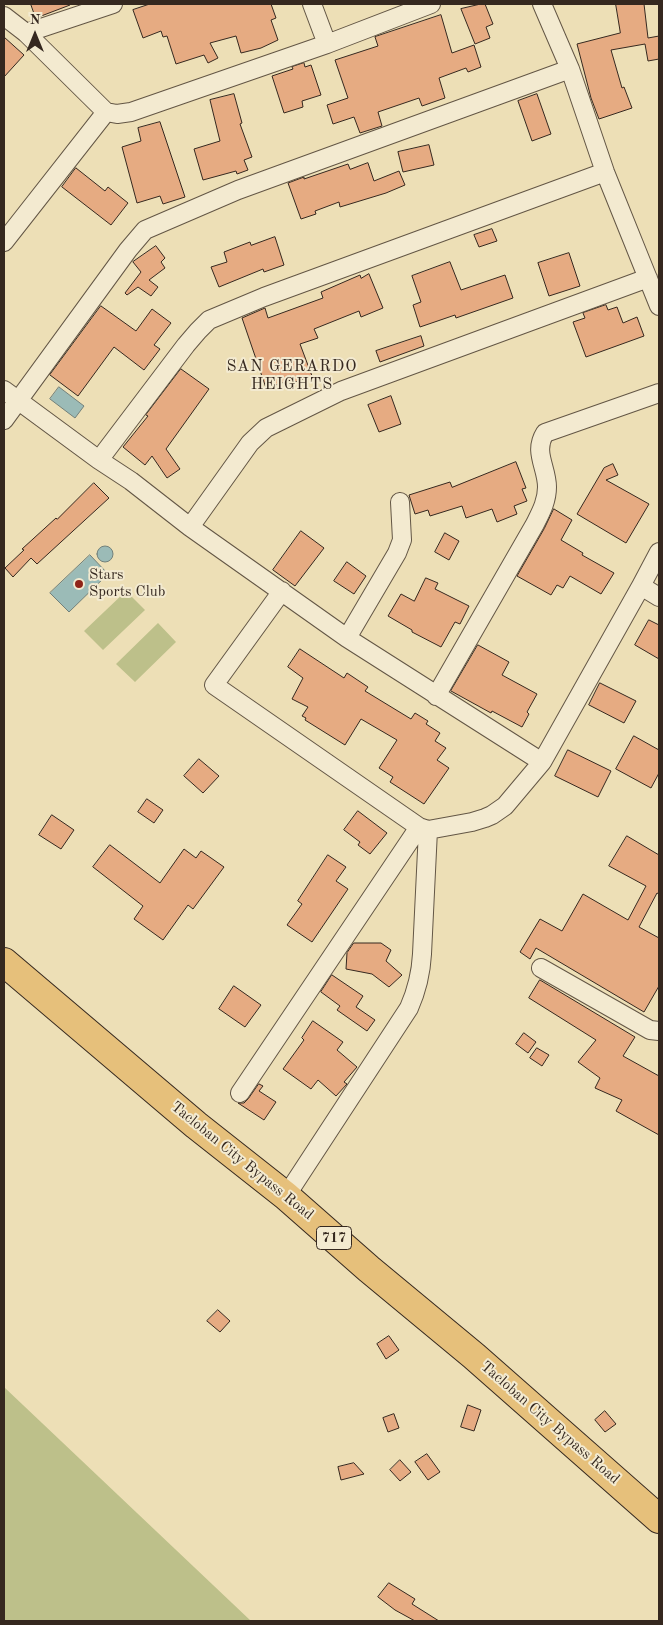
<!DOCTYPE html>
<html>
<head>
<meta charset="utf-8">
<style>
	body { margin:0 }
	#map { position:relative; width:663px; height:1625px; overflow:hidden; background:#eddfb6; font-family:"Old Standard TT",serif }
	canvas { display:block }
	.frame { position:absolute; inset:0; border:5px solid #35281f; pointer-events:none }
	.north { position:absolute; left:10px; top:10px; width:50px; height:50px; -webkit-text-stroke:4px #f3ead0; paint-order:stroke; rotate:0deg; font-size:14px; font-weight:700; line-height:20px; text-align:center; color:#35281f }
	.north::after { content:''; display:block; margin:auto; width:18px; height:22px; background:#35281f; clip-path:polygon(50% 0,100% 100%,50% 72%,0 100%) }
</style>
</head>
<body>
<div id="map">
<canvas width="663" height="1625"></canvas>
<div class="frame"></div>
<div class="north">N</div>
</div>
<script>
const ctx = document.querySelector('canvas').getContext('2d');
ctx.lineJoin = 'round';
function paint(path, color) { ctx.fillStyle = color; ctx.fill(path, 'evenodd'); }
function trace(path, color, width, dash) { ctx.strokeStyle = color; ctx.lineWidth = width; ctx.lineCap = dash ? 'butt' : 'round'; ctx.setLineDash(dash || []); ctx.stroke(path); }
function label(font, color, halo, rows, align = 'center') {
  ctx.font = font + ' "Old Standard TT",serif'; ctx.lineWidth = 4; ctx.setLineDash([]); ctx.textBaseline = 'middle'; ctx.strokeStyle = halo; ctx.fillStyle = color; for (const [text, x, y, turn = 0] of rows) {
    ctx.save(); ctx.translate(x, y); ctx.rotate((+turn || 0) * Math.PI / 180); ctx.textAlign = isNaN(turn) ? turn : align; if (halo) ctx.strokeText(text, 0, 0); ctx.fillText(text, 0, 0); ctx.restore();
  }
}
paint(new Path2D(`
	M126 591 145 610 103 650 84 631Z
	M158 623 176 642 135 682 116 664Z
	M4 1387 251 1621H4Z`), '#bdc08a');
const water = new Path2D(`
	M59 387 84 406 75 418 50 399Z
	M97 554a8 8 0 1 1 16 0a8 8 0 1 1-16 0Z
	M90 555 108 574 69 612 50 593Z`);
paint(water, '#9bbbb7');
trace(water, '#72807a', 1);
const building = new Path2D(`
	M31 4H70V5L36 18Z
	M150 4H271L276 18 271 20 278 40 261 48 241 53 236 36 210 43 218 58 208 63 204 55 176 64 167 36 163 37 161 31 143 38 133 10Z
	M481 4H485L493 24 486 27 490 38 475 44 461 9Z
	M616 4H644L648 38 659 36V59L648 61 645 44 611 50 622 88 624 87 632 108 599 119 591 98 577 44 620 33Z
	M441 15 452 53 474 45 481 67 468 72 466 68 439 78 445 98 422 106 419 98 378 112 382 126 360 133 354 117 333 124 327 105 348 98 335 60 378 46 375 37Z
	M4 37 24 55 4 77Z
	M304 63 305 67 311 65 321 95 302 101 303 107 284 113 272 76 293 69 292 67Z
	M234 94 242 123 240 124 252 157 244 160 248 170 237 174 236 171 203 180 194 149 220 141 210 100Z
	M537 94 551 134 532 141 518 101Z
	M160 122 185 197 163 204 160 196 137 203 122 147 141 141 138 128Z
	M429 145 434 165 403 172 398 152Z
	M368 163 374 181 399 171 405 185 386 193 340 207 339 202 315 211 316 214 301 219 288 183 304 177V179L348 164 350 169Z
	M76 168 105 191 108 187 128 203 111 225 62 187Z
	M492 229 497 241 479 247 474 235Z
	M275 237 284 265 264 272 263 269 219 287 211 267 227 262 224 252 250 242 251 245Z
	M156 246 165 258 161 262 165 268 149 280 158 287 151 296 138 287 127 295 125 293 141 272 133 262Z
	M569 253 580 286 549 296 538 263Z
	M450 262 461 290 505 275 513 298 456 318 455 315 420 327 413 305 421 302 412 276Z
	M369 274 383 308 361 317 359 311 314 329 318 338 300 344 312 376 295 382 294 379 266 388 242 318 265 308 268 318 323 298 321 292 360 275 361 278Z
	M606 305 608 310 617 307 623 323 637 317 644 336 586 357 573 322 585 318 583 313Z
	M101 306 136 331 152 309 171 323 154 345 160 349 144 370 114 347 78 396 50 375Z
	M421 336 424 346 380 362 376 351Z
	M181 369 209 389 166 449 180 469 167 478 152 456 145 465 123 447 148 416 146 415Z
	M391 396 401 424 379 432 368 405Z
	M516 462 526 488 522 489 527 501 514 506 517 514 497 522 492 509 466 518 462 506 430 516 428 510 415 514 409 495 450 482 452 487Z
	M613 464 618 475 606 480 649 504 626 543 577 514 604 468Z
	M94 483 109 498 37 564 31 558 13 577 5 568 24 550 22 549 56 518 57 519Z
	M554 509 572 520 561 540 583 553 582 555 614 573 601 594 570 576 563 588 557 585 551 595 517 576 544 529Z
	M301 531 324 548 295 586 273 570Z
	M445 533 459 541 449 560 435 552Z
	M347 562 366 576 354 594 334 581Z
	M426 578 438 583 435 589 469 606 460 624 455 622 441 647 412 632V630L388 616 401 594 414 601Z
	M649 620 659 625V659L635 645Z
	M478 645 509 662 502 675 537 694 527 712 529 714 522 727 492 711 491 713 451 691Z
	M300 649 344 678 347 673 368 687 365 691 411 719 415 713 428 721 426 724 440 733 435 741 446 748 437 760 449 768 424 804 390 782 393 777 379 768 397 740 361 719 345 745 305 720 306 718 302 716 308 707 292 699 303 678 288 667Z
	M600 683 636 701 624 723 589 705Z
	M634 736 659 750V773L651 788 616 769Z
	M568 750 611 771 598 797 555 776Z
	M199 759 219 776 203 793 184 776Z
	M147 799 163 810 154 823 138 812Z
	M358 811 387 833 370 854 358 845 360 842 344 830Z
	M52 815 74 830 61 849 39 835Z
	M627 836 659 855V894L657 893 639 927 659 938V986L644 1012 536 948 530 959 520 952 540 919 562 931 583 894 628 920 646 886 609 866Z
	M110 845 160 883 184 849 196 858 201 851 224 867 193 909 188 905 163 940 134 919 143 906 93 867Z
	M328 855 346 867 336 881 348 889 312 942 287 925 302 904 298 901Z
	M354 943H381L391 950 386 961 402 975 389 987 372 974 346 969 347 953Z
	M332 975 363 996 356 1007 375 1020 367 1031 337 1010 340 1006 321 992Z
	M540 980 635 1037 623 1056 659 1076V1135L616 1111 622 1100 595 1088 600 1078 578 1062 596 1040 529 998Z
	M234 986 261 1005 245 1027 219 1009Z
	M313 1021 343 1042 337 1050 357 1067 344 1082 347 1084 336 1096 318 1080 311 1089 283 1069 304 1040 302 1038Z
	M524 1033 536 1042 528 1053 516 1044Z
	M537 1048 549 1055 542 1066 530 1058Z
	M259 1084 263 1086 259 1091 276 1102 264 1120 238 1103H244L248 1099Z
	M218 1310 230 1321 220 1332 207 1321Z
	M389 1336 399 1350 386 1359 377 1344Z
	M468 1405 481 1410 474 1431 461 1427Z
	M605 1411 616 1424 605 1432 595 1420Z
	M394 1414 399 1428 388 1432 383 1418Z
	M427 1454 440 1472 428 1480 415 1462Z
	M400 1460 411 1472 400 1481 390 1470Z
	M354 1463 364 1474 341 1480 338 1467Z
	M389 1583 415 1599 412 1604 439 1621H415L395 1610 378 1597Z`);
paint(building, '#e6ab82');
trace(building, '#35281f', 1);
const street = new Path2D(`
	M312 4 327 44
	M542 4 570 69 605 172 659 306
	M4 16 26 33 106 112 117 114 131 112 327 44 431 4
	M26 33 113 4
	M4 242 106 112
	M4 390 99 460 131 481 190 527 347 638 542 762 641 586 659 597
	M4 420 128 250 145 230 238 190 570 69
	M99 460 186 345 198 331 209 320 264 297 605 172
	M190 527 250 443 266 428 341 391 648 278
	M641 586 659 552
	M282 591 214 685 419 827 428 830 472 822 485 818 492 815 505 806 542 762
	M347 638 397 553 402 540 400 502
	M436 696 535 524C541 512 547 501 547 487 547 467 533 452 545 433L659 393
	M541 968 650 1030 659 1031
	M240 1093 419 827
	M286 1196 409 1008C417 990 421 973 422 954L428 830`);
const highway = new Path2D(`
	M4 962 196 1125 286 1196 369 1269 474 1356 659 1519`);
trace(street, '#635645', 20);
trace(highway, '#35281f', 30);
trace(street, '#f3ead0', 18);
trace(highway, '#e6c07b', 28);
for (const [x, y, r, color] of [
	[79,584,5,"#8f2418"]
]) { const dot = new Path2D(); dot.arc(x, y, r, 0, 2 * Math.PI); ctx.fillStyle = color; ctx.fill(dot); trace(dot, '#f3ead0', 2); }
for (const [x, y, w] of [
	[334,1238,35]
]) { const box = new Path2D(); box.roundRect(x - w / 2, y - 11.5, w, 23, 4); ctx.fillStyle = '#f3ead0'; ctx.fill(box); trace(box, '#35281f', 1); }
label('bold 14px', '#35281f', null, [
	["717",334,1238]
]);
label('15px', '#35281f', '#f3ead0', [
	["Stars",89,575],
	["Sports Club",89,592]
], 'left');
label('15px', '#35281f', '#f3ead0', [
	["Tacloban City Bypass Road",242,1161,39],
	["Tacloban City Bypass Road",550,1423,41]
]);
ctx.letterSpacing = '1px';
label('16px', '#35281f', '#f3ead0', [
	["SAN GERARDO",292,367],
	["HEIGHTS",292,385]
]);
ctx.letterSpacing = '0px';
</script>
</body>
</html>
